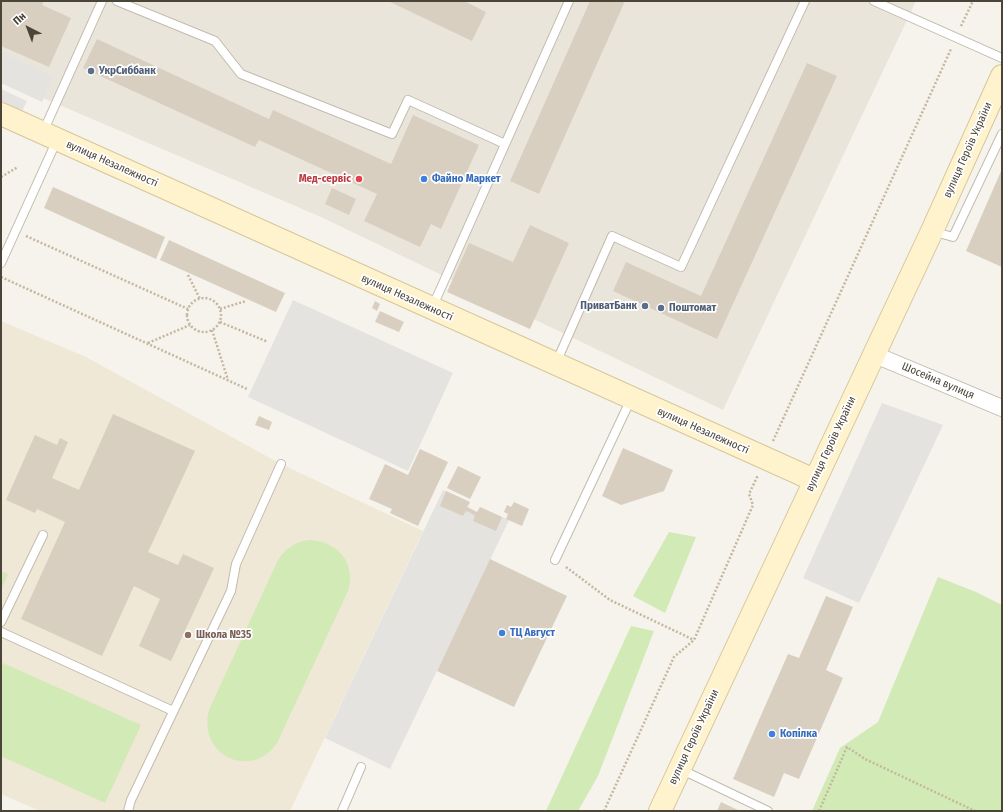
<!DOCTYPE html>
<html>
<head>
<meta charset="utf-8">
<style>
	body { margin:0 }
	#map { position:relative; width:1003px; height:812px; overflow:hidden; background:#f6f3ec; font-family:"Fira Sans Condensed",sans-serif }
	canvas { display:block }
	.frame { position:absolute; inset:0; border:2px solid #4b4439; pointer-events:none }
	.north { position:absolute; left:8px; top:8px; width:40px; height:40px; -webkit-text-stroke:3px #fff; paint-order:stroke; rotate:318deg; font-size:11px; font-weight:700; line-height:16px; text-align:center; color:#4b4439 }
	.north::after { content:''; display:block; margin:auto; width:14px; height:18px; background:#4b4439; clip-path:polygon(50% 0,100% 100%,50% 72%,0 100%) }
</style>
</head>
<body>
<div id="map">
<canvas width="1003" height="812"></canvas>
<div class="frame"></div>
<div class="north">Пн</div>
</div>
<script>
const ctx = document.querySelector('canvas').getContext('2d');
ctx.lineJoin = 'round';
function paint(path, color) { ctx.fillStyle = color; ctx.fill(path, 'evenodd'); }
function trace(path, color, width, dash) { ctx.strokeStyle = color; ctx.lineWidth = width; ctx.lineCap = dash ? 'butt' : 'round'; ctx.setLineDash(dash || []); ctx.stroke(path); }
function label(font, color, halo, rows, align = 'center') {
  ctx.font = font + ' "Fira Sans Condensed",sans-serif'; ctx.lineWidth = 3.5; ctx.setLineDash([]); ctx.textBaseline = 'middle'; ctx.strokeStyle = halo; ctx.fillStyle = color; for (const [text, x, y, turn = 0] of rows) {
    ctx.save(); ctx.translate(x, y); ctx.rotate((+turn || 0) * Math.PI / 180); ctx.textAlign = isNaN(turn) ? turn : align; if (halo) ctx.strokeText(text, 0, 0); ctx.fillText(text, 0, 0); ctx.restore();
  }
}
paint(new Path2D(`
	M1 1H916L723 410 321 217 1 80Z`), '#eae5da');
paint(new Path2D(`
	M1 321 86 357 281 464 423 531 290 811H40L1 794Z`), '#efe8d6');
paint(new Path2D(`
	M669 532 696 537 665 613 633 596Z
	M308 540C336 540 357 562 348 591L277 743C251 781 197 755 209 710L278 560C285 549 295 542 308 540Z
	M1 571 8 574 1 590Z
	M938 577 976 592 1002 605V811H812L840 748 878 722Z
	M631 626 654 631 598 776 578 811H546Z
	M3 663 141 725 105 803 1 756V667Z`), '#d2eab5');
paint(new Path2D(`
	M1 52 53 76 42 102 1 83Z
	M1 89 27 101 22 111 1 101Z
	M293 300 453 373 408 471 248 397Z
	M882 403 943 425 859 603 803 578Z
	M443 490 470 502 468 507 477 512 480 507 509 520 390 769 325 738Z`), '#e5e3e0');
paint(new Path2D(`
	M1 1H44L42 5 71 18 49 67 1 46Z
	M388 1H464L486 12 472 41Z
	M590 1H625L539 194 510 181Z
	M97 39 269 119 273 110 391 164 413 115 479 145 441 229 431 224 420 247 364 221 377 194 259 140 255 147 83 68Z
	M807 63 837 76 717 339 613 291 626 262 701 296Z
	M1002 169V267L966 251Z
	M53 187 165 237 156 259 44 208Z
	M332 188 356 199 349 215 325 204Z
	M530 225 569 243 530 329 447 292 469 243 513 262Z
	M169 240 285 293 276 312 160 260Z
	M375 301 380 304 377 311 372 308Z
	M380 311 404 322 399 332 375 322Z
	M113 414 195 451 148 552 178 565 183 554 214 568 171 661 139 646 160 599 134 586 102 656 21 619 65 522 37 509 35 513 6 500 35 435 57 445 60 438 68 442 52 478 79 490Z
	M259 416 272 422 269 430 255 425Z
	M623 448 673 470 664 491 621 505 602 496Z
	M420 449 448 462 418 526 390 513 392 509 369 499 385 464 408 475Z
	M458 466 481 477 470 499 447 488Z
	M446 491 470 502 467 507 477 512 480 507 502 517 496 531 473 521 475 516 471 513 466 511 463 516 440 506Z
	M514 502 529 509 522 526 506 519 508 514 504 512 507 505 511 507Z
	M490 559 567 596 514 707 437 671Z
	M826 596 853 607 826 670 843 678 799 779 784 773 774 797 733 779 788 654 799 658Z
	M721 802 740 811H717Z`), '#d8cfc1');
const lane = new Path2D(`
	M117 1 215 41 241 74 392 134 408 100 505 144
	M874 1 1002 58
	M43 132 102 1
	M932 231 953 237 1002 134
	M1 263 57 140
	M432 308 569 1
	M556 363 612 236 681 267 805 1
	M555 560 631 399
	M1 622 43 535
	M1 632 173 711
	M680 769 768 811
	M128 811 131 800 231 591 236 564 281 464
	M342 811 361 767`);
const street = new Path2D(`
	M873 354 1002 408`);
const secondary = new Path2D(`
	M1 114 814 480
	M660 811 932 231 1002 76`);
trace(lane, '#c2bbae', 10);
trace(street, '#c2bbae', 18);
trace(secondary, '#d6c79b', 24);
trace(new Path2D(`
	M961 26 973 1
	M1 177 18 167
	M26 236 188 309
	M188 275 200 299
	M1 277 247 389
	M187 315a17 17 0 1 1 34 0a17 17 0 1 1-34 0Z
	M220 309 246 301
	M220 322 268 342
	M212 330 228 380
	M148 343 190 325
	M773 441 951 49
	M566 567 610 600 694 640
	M604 811 674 657 694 640 753 505 749 494 758 475
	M819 811 847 747 865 759 975 811`), '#c4b79f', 2.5, [2, 2]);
trace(lane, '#fff', 8);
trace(street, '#fff', 16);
trace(secondary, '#fff3cd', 22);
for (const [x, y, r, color] of [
	[91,71,4,"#5c6f8a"],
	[359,179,4,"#e0444e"],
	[424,179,4,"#3f7fe0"],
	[645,306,4,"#5c6f8a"],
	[661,308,4,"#5c6f8a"],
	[502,633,4,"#3f7fe0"],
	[188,635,4,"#8d6e63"],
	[772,734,4,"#3f7fe0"]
]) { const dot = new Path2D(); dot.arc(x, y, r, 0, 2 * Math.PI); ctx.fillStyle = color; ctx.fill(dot); trace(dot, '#fff', 1.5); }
label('bold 11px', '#4e5e75', '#fff', [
	["УкрСиббанк",99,71],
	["ПриватБанк",637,306,"right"],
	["Поштомат",669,308]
], 'left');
label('11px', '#4b4439', '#fff', [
	["вулиця Героїв України",968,150,-66],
	["вулиця Незалежності",112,164,24],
	["вулиця Незалежності",407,298,24],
	["Шосейна вулиця",938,381,23],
	["вулиця Незалежності",703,431,24],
	["вулиця Героїв України",831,444,-65],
	["вулиця Героїв України",694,737,-65]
]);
label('bold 11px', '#be3a42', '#fff', [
	["Мед-сервіс",351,179]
], 'right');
label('bold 11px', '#366cbe', '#fff', [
	["Файно Маркет",432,179],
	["ТЦ Август",510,633],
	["Копілка",780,734]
], 'left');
label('bold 11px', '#785e54', '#fff', [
	["Школа №35",196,635]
], 'left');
</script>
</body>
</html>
